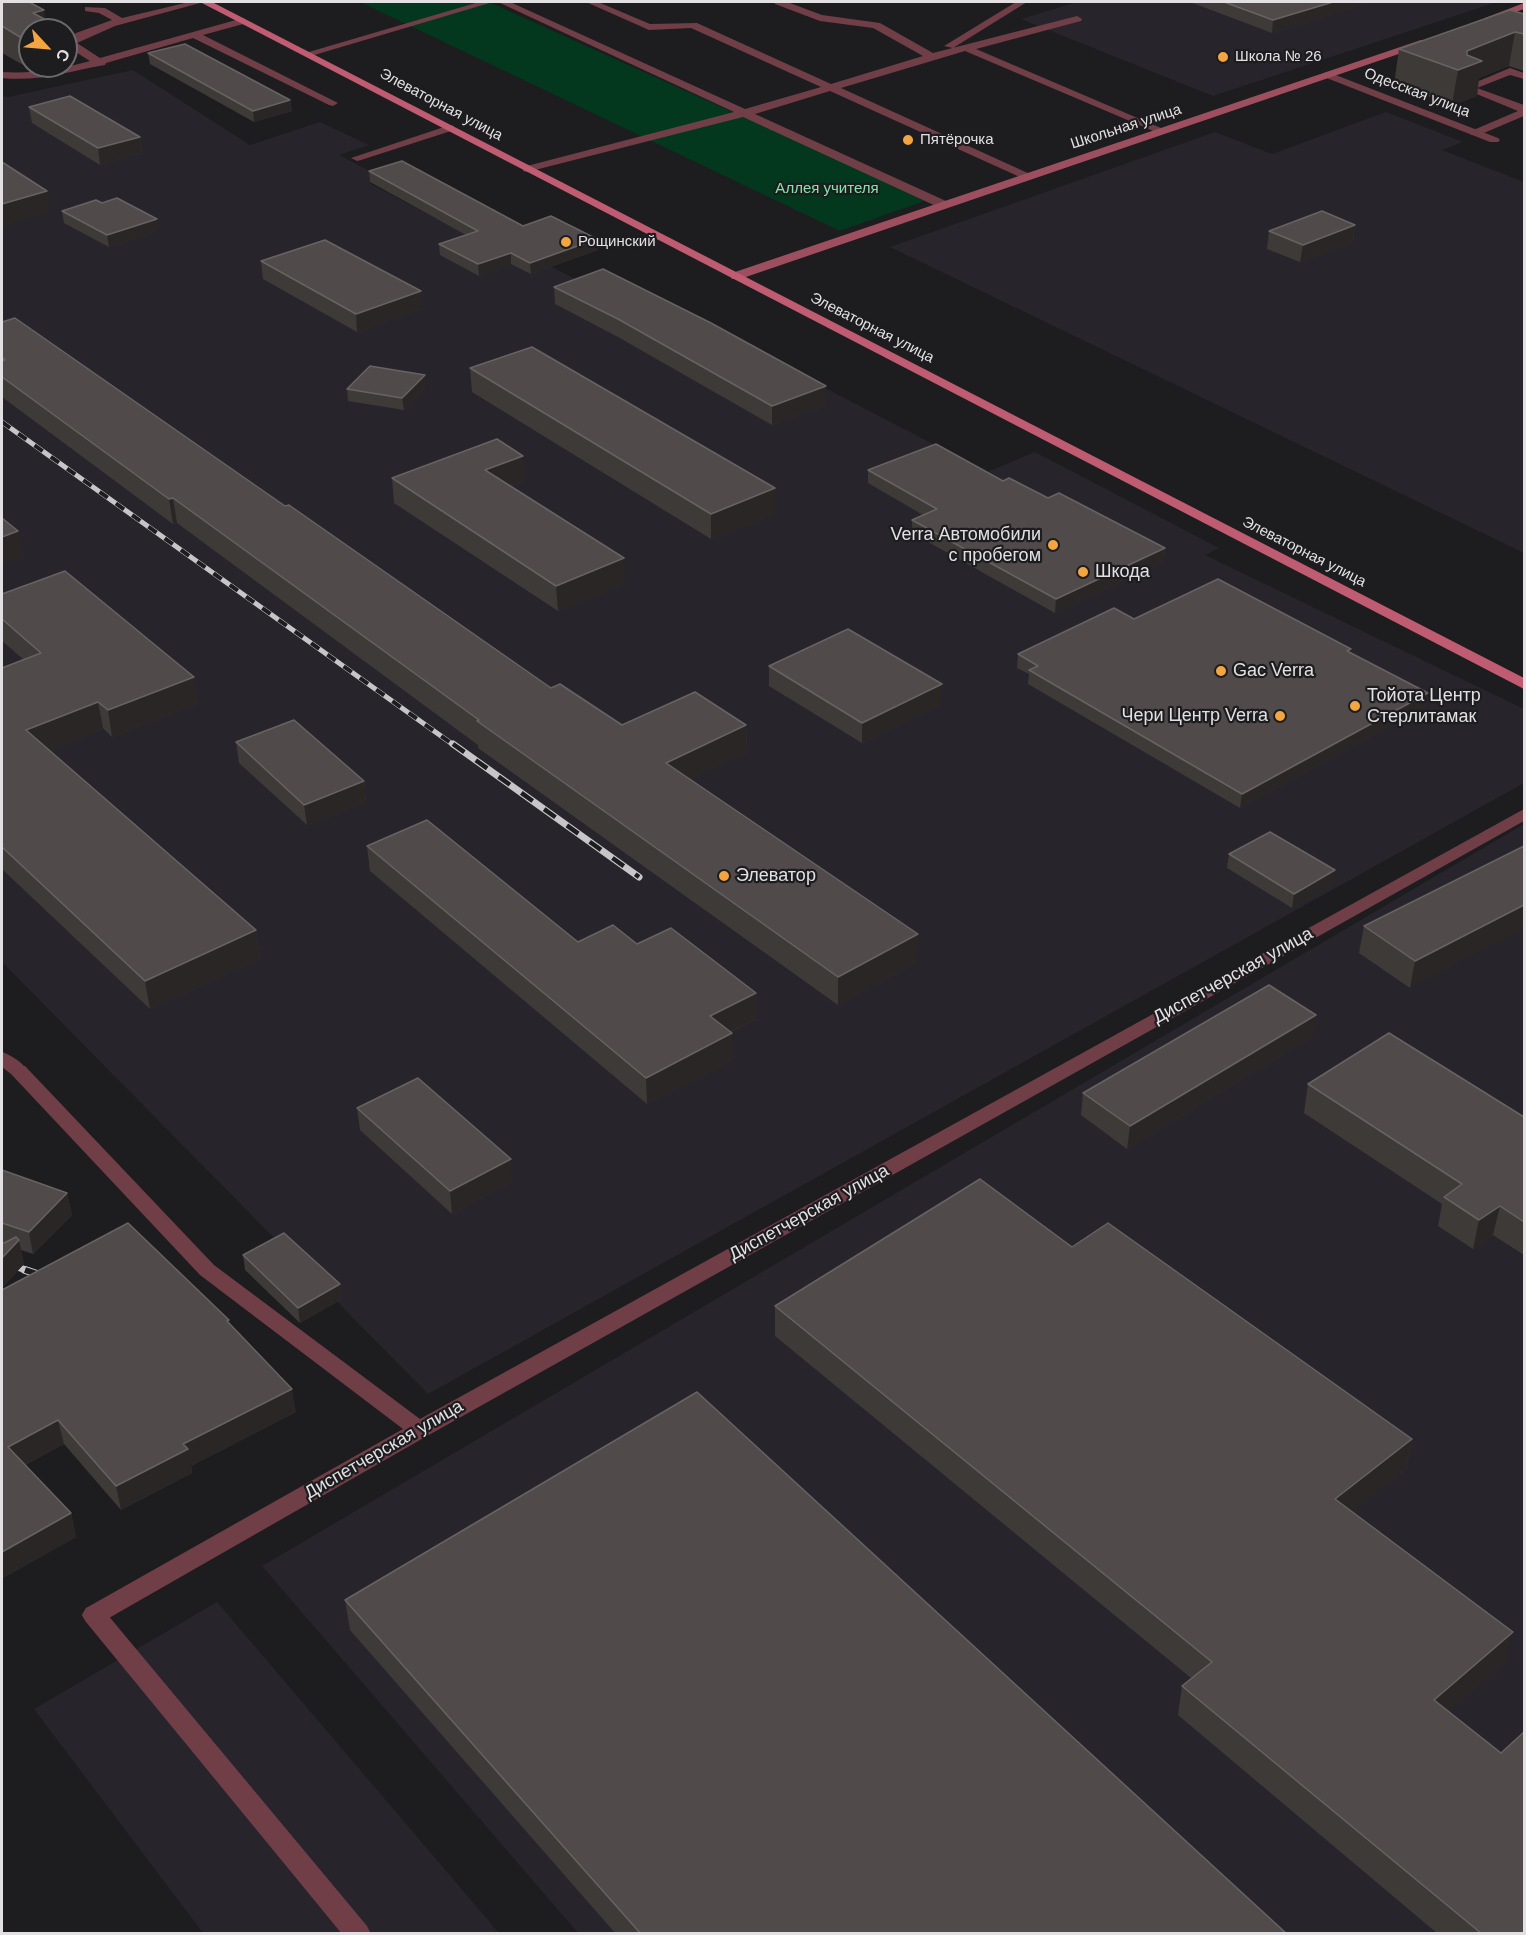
<!DOCTYPE html>
<html>
<head>
<meta charset="utf-8">
<style>
	body { margin:0 }
	#map { position:relative; width:1526px; height:1935px; overflow:hidden; background:#1d1c1f; font-family:Arial,sans-serif }
	canvas { display:block }
	.frame { position:absolute; inset:0; border:3px solid #e2e0e3; pointer-events:none }
	.north { position:absolute; left:18px; top:18px; width:60px; height:60px; box-sizing:border-box; background:#1d1c1f; border:2px solid #6c6a6d; border-radius:50%; rotate:116deg; font-size:16px; font-weight:700; line-height:24px; text-align:center; color:#e2e0e3 }
	.north::after { content:''; display:block; margin:auto; width:21px; height:27px; background:#f2a541; clip-path:polygon(50% 0,100% 100%,50% 72%,0 100%) }
</style>
</head>
<body>
<div id="map">
<canvas width="1526" height="1935"></canvas>
<div class="frame"></div>
<div class="north">С</div>
</div>
<script>
const ctx = document.querySelector('canvas').getContext('2d');
ctx.lineJoin = 'round';
function paint(path, color) { ctx.fillStyle = color; ctx.fill(path, 'evenodd'); }
function trace(path, color, width, dash) { ctx.strokeStyle = color; ctx.lineWidth = width; ctx.lineCap = dash ? 'butt' : 'round'; ctx.setLineDash(dash || []); ctx.stroke(path); }
function label(font, color, halo, rows, align = 'center') {
  ctx.font = font + ' Arial,sans-serif'; ctx.lineWidth = 4.5; ctx.setLineDash([]); ctx.textBaseline = 'middle'; ctx.strokeStyle = halo; ctx.fillStyle = color; for (const [text, x, y, turn = 0] of rows) {
    ctx.save(); ctx.translate(x, y); ctx.rotate((+turn || 0) * Math.PI / 180); ctx.textAlign = isNaN(turn) ? turn : align; if (halo) ctx.strokeText(text, 0, 0); ctx.fillText(text, 0, 0); ctx.restore();
  }
}
paint(new Path2D(`
	M1077 2H1497L1213 96 1021 19Z
	M133 70 250 145 320 122 369 145 339 155 383 178 369 183 437 219 450 215 587 285 615 279 987 472 1035 452 1219 548 1205 555 1524 709V783L428 1394 2 962V96L8 97Z
	M1386 112 1463 142 1442 150 1524 182V553L890 247 1215 132 1272 154Z
	M1524 824V1933H578L262 1566Z
	M217 1602 499 1933H203L34 1709Z`), '#28242c');
paint(new Path2D(`
	M360 2H489L927 200 840 231Z`), '#03371e');
paint(new Path2D(`
	M189 2H204L115 26 77 43 100 58 243 18 248 21 247 23 203 35 338 103 333 106 329 105 193 38 106 63 105 65C69 71 40 82 2 78V72C33 74 60 69 90 61L71 49 66 42 76 33 112 20 99 13 85 11V7L105 8 122 18Z
	M479 2H493L311 56 307 57 302 54Z
	M498 2H510L745 109 821 87 691 28 649 30 586 2H598L650 24 697 23 831 84 923 56 873 28 820 21 775 4 774 2H787L822 15 880 23 933 53 1077 16 1082 19 1081 21 976 49 1168 131 1166 133H1158L965 51 841 88 1030 174V178H1022L830 91 755 114 946 201V207H938L743 117 527 172 523 171V167L734 112Z
	M1016 2H1027L953 48 944 46Z
	M1510 68 1524 73V79L1510 75 1477 88 1524 105V116L1479 135H1471V131L1518 111 1462 88Z
	M450 125 454 126V130L361 160 357 161 351 158Z
	M2 1052C11 1055 22 1062 27 1070L25 1074H11L2 1067Z
	M94 1606 102 1608 367 1926 371 1934H342L86 1622 82 1615 86 1608Z`), '#6f3e47');
paint(new Path2D(`
	M1328 72 1498 138 1500 140 1498 142H1490L1324 77V73Z
	M1524 809V821L427 1436 102 1622 94 1624 86 1622 82 1615 86 1608 403 1429 200 1275 11 1074 9 1070 11 1066H25L214 1265 420 1419Z`), '#6f3e47');
paint(new Path2D(`
	M1524 3V9L1490 21 1485 18Z
	M1421 40 1426 43 1425 45 740 279H732L730 276 732 273Z`), '#9d4f5f');
paint(new Path2D(`
	M200 2H212L1524 678V689Z`), '#c05c71');
const railFar2 = new Path2D(`
	M2 422 455 746`);
const railFar1 = new Path2D(`
	M453 744 639 877
	M2 1262 29 1271`);
const rail = new Path2D(`
	M25 1270 46 1277`);
trace(railFar2, '#c7c5c8', 5);
trace(railFar1, '#c7c5c8', 7);
trace(rail, '#c7c5c8', 8);
trace(railFar2, '#1d1c1f', 4, [10]);
trace(railFar1, '#1d1c1f', 4.5, [14]);
trace(rail, '#1d1c1f', 6, [17]);
paint(new Path2D(`
	M2 2 46 20 59 27V30H30V65L25 66 2 53Z
	M1190 2H1370L1272 33Z
	M1524 14V71L1509 66 1479 78 1477 96 1452 105 1394 84 1399 49Z
	M148 53 290 100 292 111 254 122 150 64Z
	M29 107 140 137 142 153 100 165 32 123Z
	M369 171 523 226 597 239 598 250 531 274 511 264 479 276 440 255 439 244 466 235 370 182Z
	M62 211 158 230 109 247 64 223Z
	M1355 225 1353 242 1300 262 1267 249 1269 231Z
	M261 261 422 309 357 332 263 279Z
	M554 287 826 405 772 425 618 337 555 304Z
	M2 322 285 506 551 688 622 725H746L747 752 689 779 917 962 838 1005 478 748V745L177 523 173 524 2 397Z
	M470 368 775 488V514L711 539 472 392Z
	M426 387 404 410 348 401 347 389Z
	M868 470 1003 481 1048 498 1165 548 1164 561 1055 613 912 533V520L923 515 868 483Z
	M392 478 525 480 510 486 625 584 558 611 394 503Z
	M2 594 198 703 112 737 103 728 49 750 256 930 260 959 150 1009 2 869V668L23 659 2 641Z
	M1134 619 1350 652 1425 706 1240 808 1028 684 1029 674 1017 668 1018 654Z
	M769 666 941 704 862 743 769 686Z
	M236 742 364 781 366 802 307 825 239 763Z
	M367 846 578 942 637 944 756 1019 731 1032 732 1033V1060L647 1104 370 871Z
	M1524 846 1410 988 1359 953 1364 926Z
	M1229 854 1333 885 1292 908 1227 868Z
	M1313 1036 1127 1149 1081 1115 1083 1093Z
	M1308 1084 1524 1117V1255L1493 1235 1473 1249 1438 1226 1442 1204 1304 1113Z
	M357 1108 512 1181 452 1214 360 1130Z
	M2 1170 67 1193 72 1215 33 1254 21 1250 24 1264 2 1288V1244L3 1243H2Z
	M1072 1247 1412 1439 1406 1469 1352 1511 1505 1662 1448 1711 1524 1934H1438L1178 1715 1182 1686 1191 1678 775 1336V1306Z
	M243 1255 340 1284 342 1299 300 1323 245 1270Z
	M2 1290 230 1324 296 1412 191 1466 192 1473 121 1510 64 1444 25 1465 71 1513 76 1537 3 1578 2 1576Z
	M345 1600 1287 1934H616L350 1630Z`), '#3e3a38');
paint(new Path2D(`
	M1333 2H1370L1272 33 1273 20Z
	M44 10 47 30 33 13Z
	M59 27V30H47Z
	M1515 32 1509 66 1479 78 1477 96 1452 105 1458 70 1467 51Z
	M30 34V65L25 66 20 37Z
	M290 100 292 111 254 122 253 111Z
	M140 137 142 153 100 165 98 148Z
	M47 191 50 213 2 227V204Z
	M157 219 158 230 109 247 107 235Z
	M1355 225 1353 242 1300 262 1303 245Z
	M597 239 598 250 531 274 530 263Z
	M511 253V264L479 276 478 264Z
	M421 291 422 309 357 332 356 314Z
	M425 375 426 387 404 410 402 398Z
	M826 386V405L772 425V406Z
	M523 456 525 480 486 495 485 470Z
	M775 488V514L711 539V514Z
	M173 498 177 523 173 524 169 499Z
	M18 531 22 557 2 564V537Z
	M1165 548 1164 561 1055 613 1056 599Z
	M624 558 625 584 558 611 556 586Z
	M194 677 198 703 112 737 108 710Z
	M942 684 941 704 862 743V723Z
	M1428 693 1425 706 1240 808 1242 794Z
	M98 702 103 728 32 757 26 730Z
	M746 725 747 752 666 790V763Z
	M364 781 366 802 307 825 304 805Z
	M1335 870 1333 885 1292 908 1294 894Z
	M1524 905V929L1410 988 1415 961Z
	M256 930 260 959 150 1009 145 981Z
	M918 934 917 962 838 1005V977Z
	M756 993V1019L710 1042V1016Z
	M1316 1015 1313 1036 1127 1149 1130 1126Z
	M732 1033V1060L647 1104 646 1078Z
	M511 1159 512 1181 452 1214 450 1191Z
	M67 1193 72 1215 33 1254 29 1232Z
	M1500 1206 1493 1235 1473 1249 1479 1220Z
	M19 1240 24 1264 2 1288V1258Z
	M340 1284 342 1299 300 1323 298 1308Z
	M292 1389 296 1412 191 1466 192 1473 121 1510 116 1486 183 1444Z
	M58 1420 64 1444 13 1471 8 1447Z
	M1412 1439 1406 1469 1330 1529 1335 1499Z
	M71 1513 76 1537 3 1578 2 1571V1552Z
	M1513 1632 1505 1662 1427 1730 1434 1700Z`), '#2a2626');
const building = new Path2D(`
	M2 2H29L44 10 33 13 59 27 47 30H30V34L20 37 2 26Z
	M1224 2H1333L1273 20Z
	M1510 10 1524 14V34L1515 32 1467 51V55L1482 61 1458 70 1399 49Z
	M185 44 290 100 253 111 148 53Z
	M70 96 140 137 98 148 29 107Z
	M402 161 523 226 551 216 597 239 530 263 511 253 478 264 439 244 478 231 369 171Z
	M2 162 47 191 2 204Z
	M117 198 157 219 107 235 62 211 96 200 102 203Z
	M1322 211 1355 225 1303 245 1269 231Z
	M325 240 421 291 356 314 261 261Z
	M603 269 711 323 826 386 772 406 618 319 554 287Z
	M15 318 285 506 289 505 551 688 560 684 622 725 695 692 746 725 666 763 918 934 838 977 477 721 479 720 173 498 169 499 2 377V361L5 360 2 357V322Z
	M532 347 775 488 711 514 470 368Z
	M370 366 425 375 402 398 347 389Z
	M497 439 523 456 485 470 624 558 556 586 392 478Z
	M936 444 1003 481 1009 478 1048 498 1059 493 1165 548 1056 599 912 520 937 509 868 470Z
	M2 518 18 531 2 537Z
	M65 571 194 677 108 710 98 702 26 730 256 930 145 981 2 847V668L41 653 2 619V594Z
	M1218 579 1351 649 1347 651 1428 693 1242 794 1029 670 1038 666 1018 654 1114 608 1134 619Z
	M848 629 942 684 862 723 769 666Z
	M294 720 364 781 304 805 236 742Z
	M427 820 578 942 613 925 637 944 671 928 756 993 710 1016 732 1033 646 1078 367 846Z
	M1270 832 1335 870 1294 894 1229 854Z
	M1524 846V905L1415 961 1364 926Z
	M1269 985 1316 1015 1130 1126 1083 1093Z
	M1389 1033 1524 1117V1222L1500 1206 1479 1220 1444 1197 1462 1184 1308 1084Z
	M418 1078 511 1159 450 1191 357 1108Z
	M2 1170 67 1193 29 1232 2 1223Z
	M980 1179 1072 1247 1108 1223 1412 1439 1335 1499 1513 1632 1434 1700 1501 1753 1524 1732V1934H1482L1182 1686 1212 1662 775 1306Z
	M128 1223 229 1320 227 1321 292 1389 183 1444 188 1449 116 1486 58 1420 8 1447 71 1513 2 1552V1290Z
	M284 1233 340 1284 298 1308 243 1255Z
	M16 1237 19 1240 2 1258V1244Z
	M697 1392 1287 1934H641L345 1600Z`);
paint(building, '#504b4a');
trace(building, '#676362', 1.5);
for (const [x, y, r, color] of [
	[1223,57,6,"#f2a541"],
	[908,140,6,"#f2a541"],
	[566,242,6,"#f2a541"],
	[1053,545,6,"#f2a541"],
	[1083,572,6,"#f2a541"],
	[1221,671,6,"#f2a541"],
	[1355,706,6,"#f2a541"],
	[1280,716,6,"#f2a541"],
	[724,876,6,"#f2a541"]
]) { const dot = new Path2D(); dot.arc(x, y, r, 0, 2 * Math.PI); ctx.fillStyle = color; ctx.fill(dot); trace(dot, '#1d1c1f', 2); }
label('15px', '#e2e0e3', '#1d1c1f', [
	["Школа № 26",1235,57],
	["Пятёрочка",920,140],
	["Рощинский",578,242]
], 'left');
label('15px', '#e2e0e3', '#1d1c1f', [
	["Одесская улица",1417,93,21],
	["Элеваторная улица",441,105,28],
	["Школьная улица",1126,127,-18],
	["Элеваторная улица",872,328,27],
	["Элеваторная улица",1304,552,27]
]);
label('15px', '#85e3a9', '#1d1c1f', [
	["Аллея учителя",827,189]
]);
label('18px', '#e2e0e3', '#1d1c1f', [
	["Verra Автомобили",1041,535,"right"],
	["с пробегом",1041,556,"right"],
	["Шкода",1095,572],
	["Gac Verra",1233,671],
	["Тойота Центр",1367,696],
	["Стерлитамак",1367,717],
	["Чери Центр Verra",1268,716,"right"],
	["Элеватор",736,876]
], 'left');
label('18px', '#e2e0e3', '#1d1c1f', [
	["Диспетчерская улица",1233,976,-29],
	["Диспетчерская улица",809,1213,-29],
	["Диспетчерская улица",384,1450,-30]
]);
</script>
</body>
</html>
